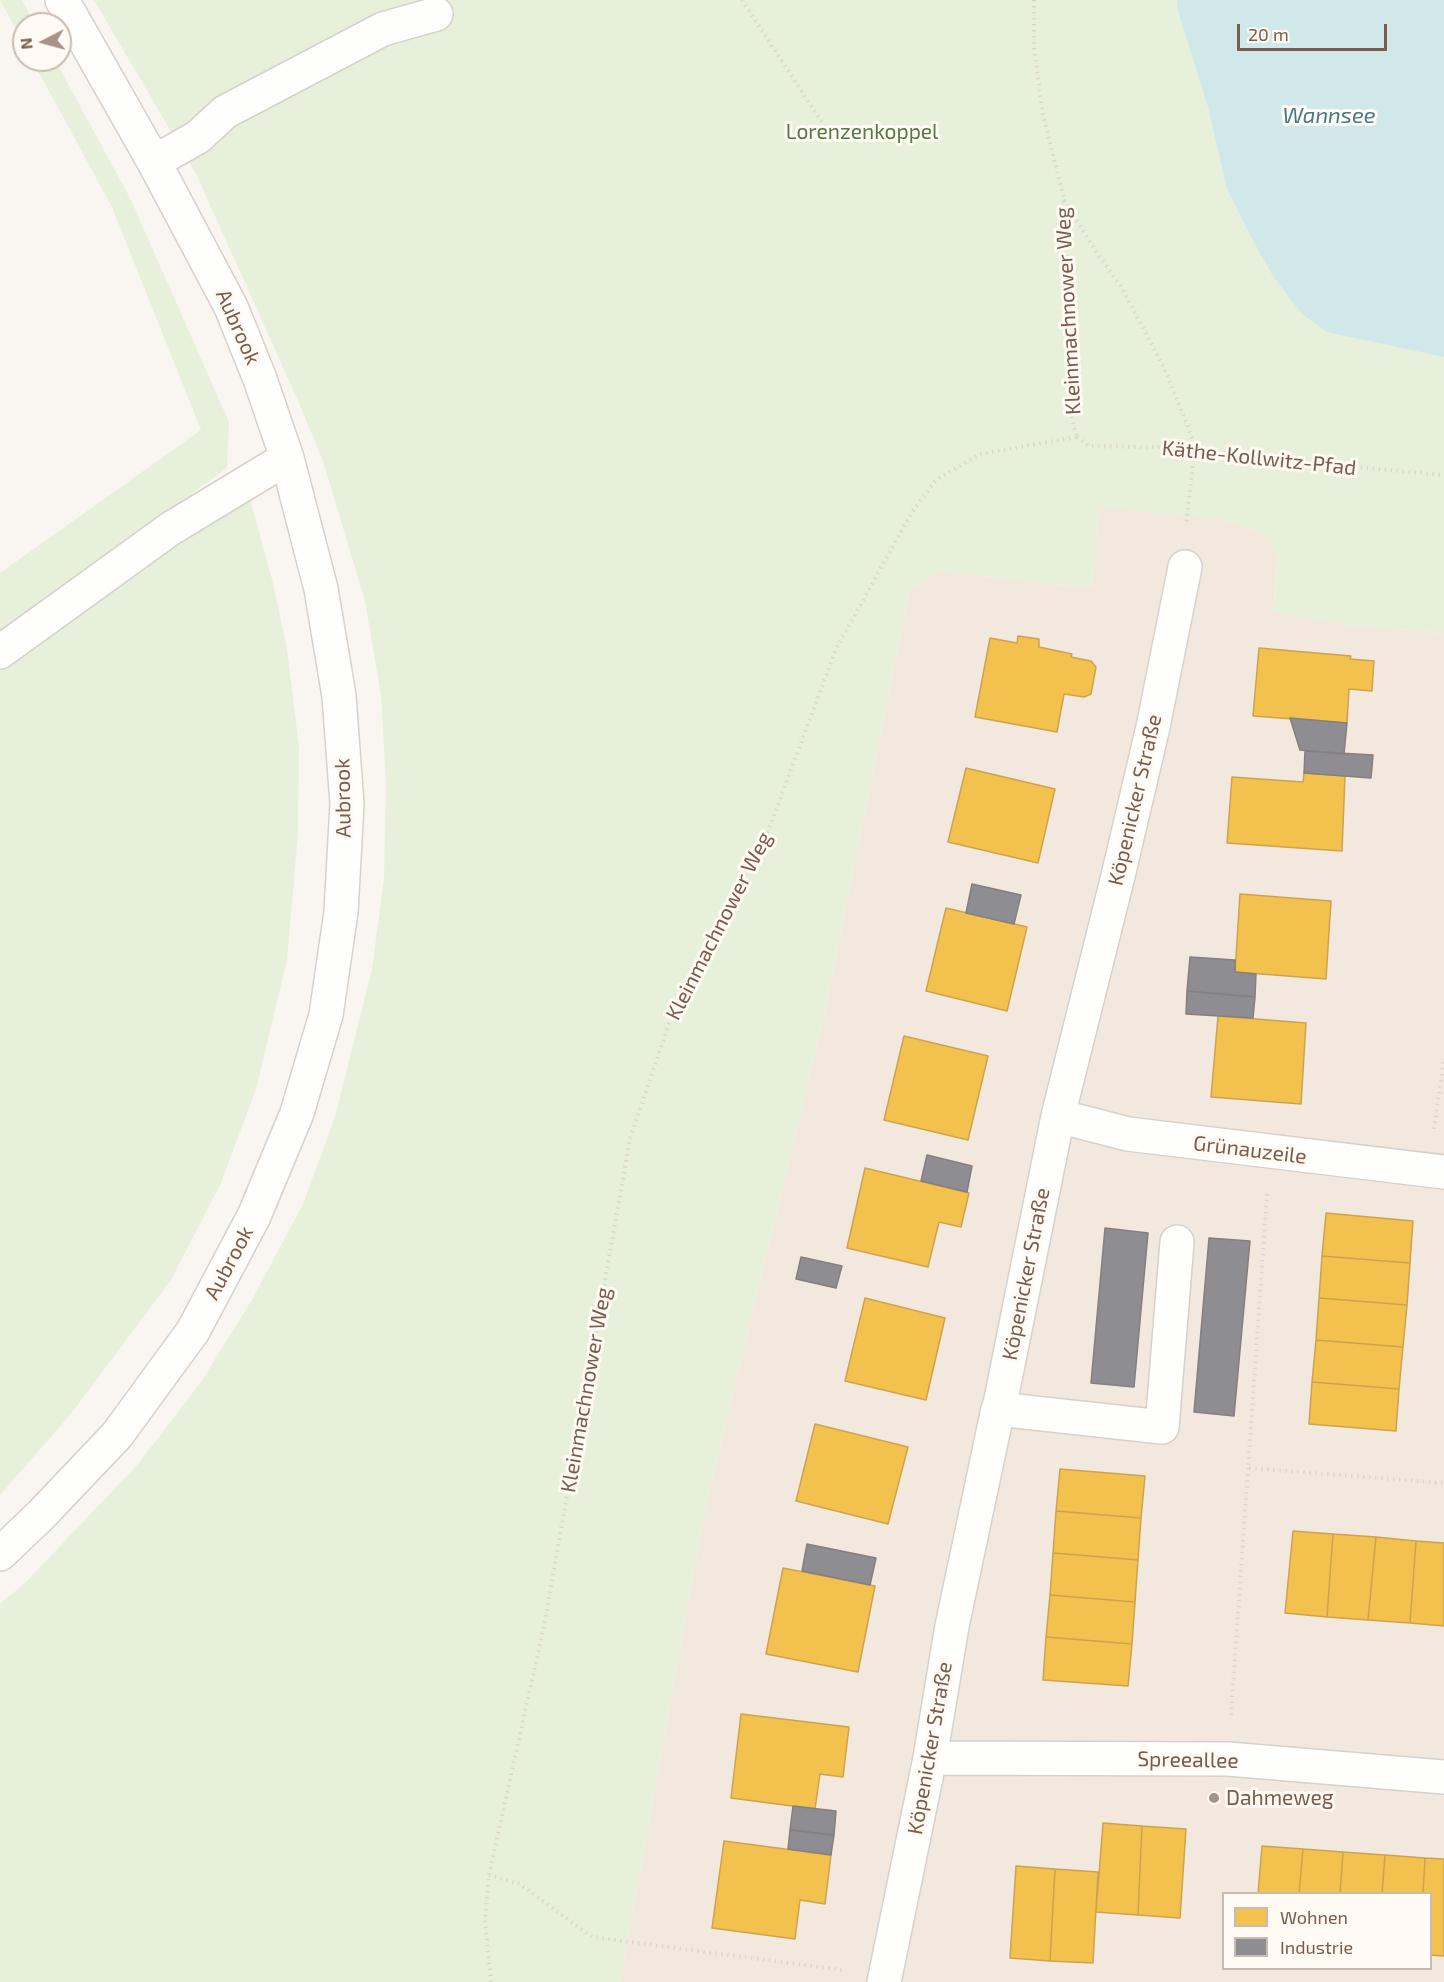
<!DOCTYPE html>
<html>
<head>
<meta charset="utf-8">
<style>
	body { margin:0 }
	#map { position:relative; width:1444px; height:1982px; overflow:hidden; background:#f9f5f0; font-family:"Exo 2",sans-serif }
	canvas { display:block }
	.legend { position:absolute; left:1222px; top:1892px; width:210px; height:78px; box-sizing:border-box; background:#fffaf3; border:2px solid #cabbb1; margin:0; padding:8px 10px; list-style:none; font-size:18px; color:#7a5c4d }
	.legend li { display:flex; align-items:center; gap:12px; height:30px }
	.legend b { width:30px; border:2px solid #cabbb1 }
	.north { position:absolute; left:12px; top:12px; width:60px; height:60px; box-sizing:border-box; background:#fffaf3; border:2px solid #cabbb1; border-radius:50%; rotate:264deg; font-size:16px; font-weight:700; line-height:24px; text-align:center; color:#7a5c4d }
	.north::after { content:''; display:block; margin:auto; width:21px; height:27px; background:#a69286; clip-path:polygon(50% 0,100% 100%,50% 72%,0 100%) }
	.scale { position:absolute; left:1237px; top:24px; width:150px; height:27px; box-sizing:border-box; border:3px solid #7a5c4d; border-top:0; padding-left:8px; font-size:18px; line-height:21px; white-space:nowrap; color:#7a5c4d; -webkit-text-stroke:4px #fffaf3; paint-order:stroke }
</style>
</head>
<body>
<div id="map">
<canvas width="1444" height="1982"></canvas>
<ul class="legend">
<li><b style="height:16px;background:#f2c14e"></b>Wohnen</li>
<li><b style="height:16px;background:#8d8d92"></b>Industrie</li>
</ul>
<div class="north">N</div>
<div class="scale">20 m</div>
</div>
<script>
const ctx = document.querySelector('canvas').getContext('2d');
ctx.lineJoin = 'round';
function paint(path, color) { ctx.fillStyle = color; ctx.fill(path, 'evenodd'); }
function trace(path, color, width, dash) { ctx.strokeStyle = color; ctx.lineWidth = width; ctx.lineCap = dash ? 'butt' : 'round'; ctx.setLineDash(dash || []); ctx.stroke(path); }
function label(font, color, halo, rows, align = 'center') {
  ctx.font = font + ' "Exo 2",sans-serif'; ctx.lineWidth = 6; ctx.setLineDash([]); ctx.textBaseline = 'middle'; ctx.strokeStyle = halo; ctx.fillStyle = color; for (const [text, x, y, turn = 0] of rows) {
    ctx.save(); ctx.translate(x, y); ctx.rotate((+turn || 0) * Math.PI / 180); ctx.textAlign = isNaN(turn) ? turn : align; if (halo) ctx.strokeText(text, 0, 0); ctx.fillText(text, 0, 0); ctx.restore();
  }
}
paint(new Path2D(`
	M1099 506 1219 519 1253 529 1268 540 1278 556 1273 611 1349 625 1444 633V1982H620L704 1514 823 1020 909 591 937 571 1092 588ZM1224 1894H1430V1968H1224Z`), '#f2e8de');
paint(new Path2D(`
	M0 0H22L35 24H24V44Z
	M94 0H1444V633L1349 625 1273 612 1278 556 1268 540 1253 529 1219 519 1099 507 1092 588 937 571 909 591 823 1020 704 1514 620 1982H0V1604L25 1583 138 1464 201 1382 253 1298 303 1204 335 1117 372 969 384 879 386 783 381 696 365 601 323 461 296 396 197 176Z
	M32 60H55L130 198 229 422 227 468 0 633V573L201 430 112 207Z
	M250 499 273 583 287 649 299 747 298 833 287 960 256 1089 220 1185 171 1280 70 1415 0 1495V669L185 534Z`), '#e7f0db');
paint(new Path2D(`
	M1177 0H1444V357L1327 332 1302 314 1273 276 1251 237 1227 189 1208 107 1178 11Z`), '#d0e8ea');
const homes = new Path2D(`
	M1018 636 1039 639V647L1072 654 1071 657 1091 661 1096 667 1091 694 1084 697 1064 694 1057 732 975 717 990 638 1017 643Z
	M1259 648 1351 656 1350 659 1374 661 1372 691 1349 689 1347 723 1253 716Z
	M966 768 1055 789 1038 863 948 842Z
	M1304 773 1345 776 1342 851 1227 843 1232 777 1303 782Z
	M1240 894 1331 901 1326 979 1235 972Z
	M946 908 1027 927 1007 1011 926 991Z
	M1218 1016 1306 1023 1301 1104 1211 1097Z
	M904 1036 988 1056 968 1140 884 1120Z
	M865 1168 969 1193 961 1227 939 1222 928 1267 847 1248Z
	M1326 1213 1413 1221 1410 1263 1322 1256Z
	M1322 1256 1410 1263 1407 1305 1319 1298Z
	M865 1298 945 1318 926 1400 845 1381Z
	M1319 1298 1407 1305 1403 1347 1316 1340Z
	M1316 1340 1403 1347 1399 1389 1312 1382Z
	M1312 1382 1399 1389 1396 1431 1309 1424Z
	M815 1424 908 1447 888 1524 796 1501Z
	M1060 1469 1145 1476 1141 1518 1056 1511Z
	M1056 1511 1141 1518 1138 1560 1053 1553Z
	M1293 1531 1333 1534 1327 1617 1285 1613Z
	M1333 1534 1376 1537 1368 1620 1327 1617Z
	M1376 1537 1416 1541 1410 1623 1368 1620Z
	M1416 1541 1444 1543V1626L1410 1623Z
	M1053 1553 1138 1560 1135 1602 1050 1595Z
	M783 1568 875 1586 858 1672 766 1654Z
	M1050 1595 1135 1602 1132 1644 1046 1637Z
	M1046 1637 1132 1644 1128 1686 1043 1680Z
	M741 1714 849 1727 843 1777 820 1774 815 1809 731 1798Z
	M1103 1823 1142 1826 1138 1915 1096 1912Z
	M1142 1826 1186 1829 1180 1918 1138 1915Z
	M724 1841 831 1855 825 1904 800 1900 795 1939 712 1928Z
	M1262 1846 1303 1849 1299 1894H1258Z
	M1303 1849 1343 1852 1340 1894H1299Z
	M1343 1852 1385 1855 1382 1894H1340Z
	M1385 1855 1425 1858 1423 1894H1382Z
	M1425 1858 1444 1859V1956L1430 1955V1894H1423Z
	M1016 1866 1055 1869 1050 1961 1010 1958Z
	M1055 1869 1098 1872 1093 1963 1050 1961Z`);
paint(homes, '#f2c14e');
trace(homes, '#cea34e', 1.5);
const industry = new Path2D(`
	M1290 718 1347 723 1344 754 1300 750Z
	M1305 751 1373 755 1371 778 1304 773Z
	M972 884 1021 895 1014 924 966 913Z
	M1190 957 1235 960V972L1256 974 1255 997 1187 991Z
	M1187 991 1255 997 1253 1018 1186 1014Z
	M927 1155 972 1166 967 1192 921 1181Z
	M1105 1228 1148 1233 1134 1387 1091 1383Z
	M1209 1238 1250 1241 1234 1416 1194 1412Z
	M801 1257 842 1266 836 1288 796 1279Z
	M807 1544 876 1558 870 1585 802 1571Z
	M793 1806 836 1811 834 1835 790 1830Z
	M790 1830 834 1835 831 1855 788 1849Z`);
paint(industry, '#8d8d92');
trace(industry, '#877e7d', 1.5);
const minor = new Path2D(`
	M154 162 198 137 225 112 383 29 436 14
	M0 652 170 529 287 458
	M1058 1116 1128 1134 1444 1172
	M998 1409 1162 1427 1177 1242
	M0 1554 41 1515 117 1435 193 1331 254 1216 297 1113 326 1015 341 912 347 804 339 696 321 589 287 458 260 379 231 307 154 162 62 0
	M930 1758 1228 1759 1444 1777
	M884 1982 930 1758 952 1626 998 1409H999L1058 1116 1118 876 1153 727 1185 567`);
trace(minor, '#d7d1cb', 36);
trace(new Path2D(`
	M742 0 832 138
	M1034 0V48L1043 115 1064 199 1072 420 1077 437
	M1064 200 1097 253 1122 288 1164 368 1187 424 1195 448 1186 525
	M1077 437 1089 446 1195 448 1246 457 1444 475
	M1434 1129 1444 1059
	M1267 1194 1248 1468 1444 1483
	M1231 1715 1248 1468
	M489 1875 520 1884 592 1937 842 1970
	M491 1982 485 1920 489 1875 544 1626 630 1139 675 1006 733 896 763 845 836 649 912 512 936 480 980 454 1077 437`), '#dcd5d0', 4, [1.5, 4.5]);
trace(minor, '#fefefd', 33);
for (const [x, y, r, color] of [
	[1214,1798,6,"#a69286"]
]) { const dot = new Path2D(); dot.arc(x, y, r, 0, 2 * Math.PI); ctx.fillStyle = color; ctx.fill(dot); trace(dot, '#fffaf3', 2); }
label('21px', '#537a41', '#fffaf3', [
	["Lorenzenkoppel",862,132]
]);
label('21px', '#7a5c4d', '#fffaf3', [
	["Kleinmachnower Weg",1068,311,-93],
	["Aubrook",238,327,66],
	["Käthe-Kollwitz-Pfad",1259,458,6],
	["Aubrook",343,798,-91],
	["Köpenicker Straße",1135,800,-77],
	["Kleinmachnower Weg",719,926,-63],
	["Grünauzeile",1250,1150,7],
	["Aubrook",229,1263,-62],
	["Köpenicker Straße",1026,1274,-79],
	["Kleinmachnower Weg",586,1390,-80],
	["Köpenicker Straße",930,1748,-80],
	["Spreeallee",1188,1760,1]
]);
label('21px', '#7a5c4d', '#fffaf3', [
	["Dahmeweg",1226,1798]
], 'left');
label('italic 22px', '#437c86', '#fffaf3', [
	["Wannsee",1329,116]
]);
</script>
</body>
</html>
